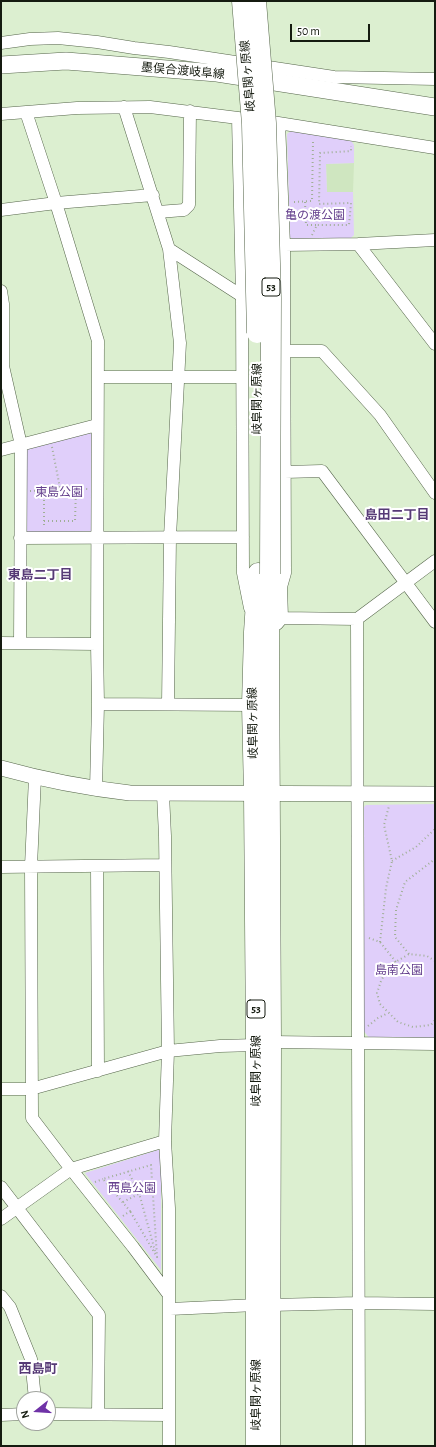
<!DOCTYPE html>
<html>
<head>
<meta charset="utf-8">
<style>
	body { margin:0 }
	#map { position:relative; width:436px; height:1447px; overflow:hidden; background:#dcefd0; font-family:"Alegreya Sans",sans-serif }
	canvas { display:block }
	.frame { position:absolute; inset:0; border:2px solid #151b10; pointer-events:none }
	.north { position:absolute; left:16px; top:1391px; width:40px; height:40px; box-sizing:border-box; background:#fff; border:1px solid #a1a49f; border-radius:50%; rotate:253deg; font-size:11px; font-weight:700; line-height:16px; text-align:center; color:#151b10 }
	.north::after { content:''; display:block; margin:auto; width:14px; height:18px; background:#6f32a7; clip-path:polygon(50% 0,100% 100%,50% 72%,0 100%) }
	.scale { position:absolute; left:290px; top:24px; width:80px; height:18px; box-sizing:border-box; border:2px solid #151b10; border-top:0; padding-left:5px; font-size:12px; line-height:14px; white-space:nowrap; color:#151b10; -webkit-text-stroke:3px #fff; paint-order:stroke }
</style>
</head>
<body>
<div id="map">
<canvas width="436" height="1447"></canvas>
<div class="frame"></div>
<div class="north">N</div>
<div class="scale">50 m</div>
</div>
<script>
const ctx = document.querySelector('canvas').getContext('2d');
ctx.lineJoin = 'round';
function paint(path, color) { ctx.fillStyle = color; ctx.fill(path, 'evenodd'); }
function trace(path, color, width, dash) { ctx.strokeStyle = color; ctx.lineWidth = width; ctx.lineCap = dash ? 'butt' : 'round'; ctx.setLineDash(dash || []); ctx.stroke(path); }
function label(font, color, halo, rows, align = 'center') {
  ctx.font = font + ' "Alegreya Sans","Noto Sans JP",sans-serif'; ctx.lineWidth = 4; ctx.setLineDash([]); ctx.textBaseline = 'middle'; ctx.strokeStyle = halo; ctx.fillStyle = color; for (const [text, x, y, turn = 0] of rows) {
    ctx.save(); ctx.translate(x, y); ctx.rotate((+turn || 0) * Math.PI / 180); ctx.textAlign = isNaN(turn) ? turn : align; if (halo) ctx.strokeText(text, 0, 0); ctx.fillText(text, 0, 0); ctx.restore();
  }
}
paint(new Path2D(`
	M354 163 353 192H327L326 164Z`), '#cfe6c0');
paint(new Path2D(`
	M291 131 350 139 354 145V163L326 164 327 192H353L354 235 350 239 294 241 290 237 287 134Z
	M89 432 93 435V531L88 535 25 533V454L28 449Z
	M435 804V1039L371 1040 362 1029 363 808 366 805Z
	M161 1149V1270L85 1173Z`), '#e0cffa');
const minor = new Path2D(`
	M1 43 30 39 58 38 97 42 134 48 169 52 334 77 435 79
	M124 107 169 249 180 343 170 537 168 704
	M26 112 56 203 98 341 97 644 98 704 96 789
	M1 114 77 108 150 107 246 119
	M238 118 242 296 243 573 250 608
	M272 122 435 148
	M279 123 284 245 285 573 281 587 282 618
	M1 210 56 203 153 195
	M158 212 184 210 189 205 190 111
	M358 244 435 344
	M284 245 358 244 435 240
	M169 249 242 296
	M1 291 3 304V366L21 445 20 643
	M285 351H322L380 415 435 493
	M98 377H242
	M1 450 97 425
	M285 472 322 471 435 622
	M20 538 243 537
	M357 619 359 1446
	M277 624 282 618 357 619 435 561
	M1 643 97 644
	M98 704 252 705
	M35 777 31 866 32 1118 71 1169 133 1247 169 1295
	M163 794 165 836 168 1051 165 1141 169 1208V1446
	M97 866 98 1071
	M1 867 165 865
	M271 1042 435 1044
	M1 1089H31L168 1051 220 1046 256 1045
	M1 1187 99 1315 98 1414
	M1 1219 71 1169 165 1141
	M1 1296 10 1307 31 1359 35 1399
	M270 1305 358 1303 435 1304
	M170 1309 256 1305
	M48 1414 169 1415
	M1 1415 24 1414`);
const tertiary = new Path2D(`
	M1 768C44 780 86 788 130 793L435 794`);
const secondary = new Path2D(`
	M1 65 66 61 217 73 435 107`);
const primary = new Path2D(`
	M256 1446V1045L254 794 252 705 254 632 258 573
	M270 1446 271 1042 269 633 270 578`);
trace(minor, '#55654a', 13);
trace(tertiary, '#55654a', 16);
trace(secondary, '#55654a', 18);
trace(primary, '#55654a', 21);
trace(new Path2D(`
	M294 202 312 201 313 141
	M305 202 306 225H317
	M312 235 317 225H349L351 203 319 204 320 153 351 151V146
	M52 447 60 488 88 489
	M44 490 60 488
	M30 491 44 490V527
	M44 521H75L76 489
	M392 861 416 847 435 829
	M369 938 380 942 396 962
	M380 942 386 888 392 861 384 825 389 806
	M409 954 395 937 396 910 405 882 435 859
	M435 961 427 956 409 954 389 966 381 981 377 993 380 1004 398 1022 413 1027 431 1025 435 1020
	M368 1026 378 1018 388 1013
	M128 1171 139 1193 155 1251
	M95 1182 103 1179
	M123 1202 152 1187
	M123 1216 130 1211 103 1179 151 1165 157 1257 130 1211`), '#a0af96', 2, [1, 3]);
trace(minor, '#fff', 12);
trace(tertiary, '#fff', 15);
trace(secondary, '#fff', 17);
trace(primary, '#fff', 20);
const primaryBridge = new Path2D(`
	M242 1 252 124 257 333
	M256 1 266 123 271 298 270 574`);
trace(primaryBridge, '#55654a', 21, []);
trace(primaryBridge, '#fff', 20);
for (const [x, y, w] of [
	[271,287,18],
	[256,1009,18]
]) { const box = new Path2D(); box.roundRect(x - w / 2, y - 9, w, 18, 3); ctx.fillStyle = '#fff'; ctx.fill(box); trace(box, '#151b10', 1); }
label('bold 11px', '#151b10', null, [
	["53",271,287],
	["53",256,1009]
]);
label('12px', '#151b10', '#fff', [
	["墨俣合渡岐阜線",183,71,5],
	["岐阜関ヶ原線",248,76,-95],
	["岐阜関ヶ原線",257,399,-90],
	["岐阜関ヶ原線",253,723,-91],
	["岐阜関ヶ原線",256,1071,-90],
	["岐阜関ヶ原線",256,1395,-90]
]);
label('12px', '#643f8d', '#fff', [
	["亀の渡公園",315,215],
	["東島公園",59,492],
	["島南公園",399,970],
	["西島公園",132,1188]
]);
label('bold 13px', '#563a76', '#fff', [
	["島田二丁目",397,515],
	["東島二丁目",40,575],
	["西島町",38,1369]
]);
</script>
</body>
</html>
